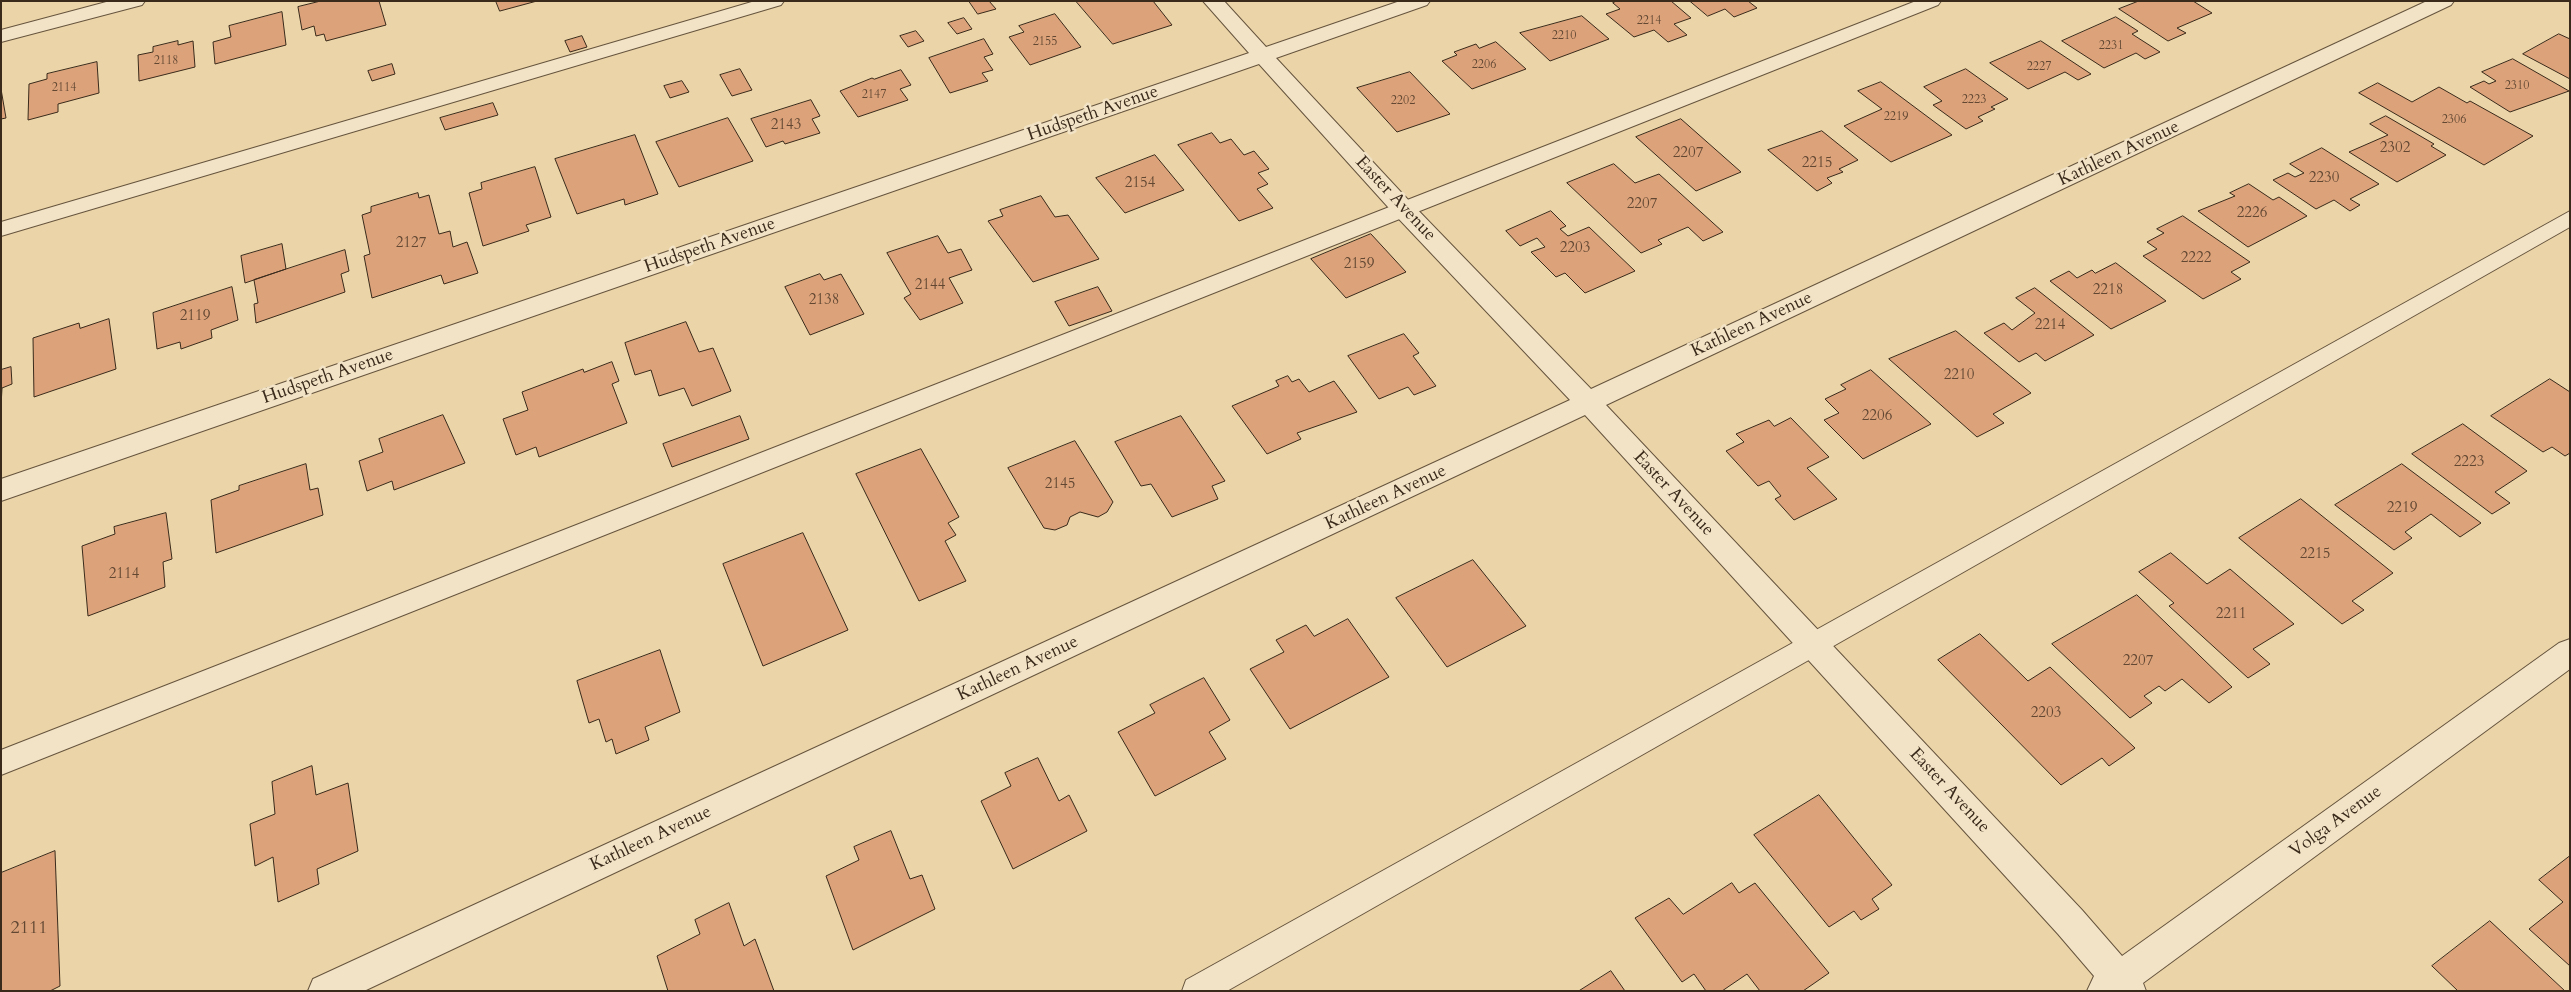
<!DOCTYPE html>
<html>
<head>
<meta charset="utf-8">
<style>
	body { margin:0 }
	#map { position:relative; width:2571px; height:992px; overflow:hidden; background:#ebd4a7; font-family:Cardo,serif }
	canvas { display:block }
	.frame { position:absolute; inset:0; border:2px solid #392a1b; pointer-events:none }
</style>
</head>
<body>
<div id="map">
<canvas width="2571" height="992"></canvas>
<div class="frame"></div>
</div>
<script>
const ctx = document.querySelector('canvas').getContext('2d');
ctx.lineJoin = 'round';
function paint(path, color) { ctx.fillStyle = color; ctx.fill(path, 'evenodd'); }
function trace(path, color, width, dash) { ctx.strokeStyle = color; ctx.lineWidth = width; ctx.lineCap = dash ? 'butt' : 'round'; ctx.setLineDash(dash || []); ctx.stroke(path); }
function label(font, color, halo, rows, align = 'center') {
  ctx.font = font + ' Cardo,serif'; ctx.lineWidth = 5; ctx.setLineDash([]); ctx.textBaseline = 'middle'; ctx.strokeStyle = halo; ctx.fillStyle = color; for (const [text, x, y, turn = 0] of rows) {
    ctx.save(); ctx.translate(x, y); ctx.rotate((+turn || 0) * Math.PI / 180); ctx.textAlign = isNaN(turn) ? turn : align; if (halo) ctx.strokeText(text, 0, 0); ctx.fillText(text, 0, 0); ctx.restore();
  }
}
const building = new Path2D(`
	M321 1H379L386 25 326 41 324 34 316 36 314 26 302 30 298 7Z
	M496 1H537L500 11Z
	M969 1H989L996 9 978 14Z
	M1076 1H1153L1172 25 1113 44Z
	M1617 1H1671L1691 18 1674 24 1687 35 1668 42 1654 30 1634 37 1606 14 1620 9 1613 3Z
	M1690 1H1748L1757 8 1734 17 1725 9 1708 16Z
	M2139 1H2193L2212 13 2177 28 2186 33 2168 41 2119 9Z
	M282 12 286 45 215 64 213 42 231 37 229 26Z
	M1055 14 1081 47 1030 65 1009 37 1024 32 1019 26Z
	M1582 16 1609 39 1550 61 1520 33Z
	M2116 17 2138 31 2132 34 2160 52 2145 59 2136 53 2104 68 2062 41Z
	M964 18 972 29 957 34 948 23Z
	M916 31 924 41 908 47 900 36Z
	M2559 34 2570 39V79L2523 54Z
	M582 36 587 47 570 52 565 41Z
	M984 39 993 54 984 57 993 70 982 73 988 81 950 93 929 58Z
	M178 41V45L193 41 195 67 139 81 138 55 153 52V47Z
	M2041 41 2091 74 2078 80 2065 72 2028 89 1990 63Z
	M1496 42 1526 69 1472 89 1442 61 1457 55 1454 52 1476 44 1479 48Z
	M2513 59 2569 91 2510 112 2470 87 2484 81 2489 84 2496 81 2482 72Z
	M97 62 99 93 58 104V112L28 120 29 84 47 79V74Z
	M392 64 395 74 372 81 368 71Z
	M740 69 752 90 732 96 720 75Z
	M1966 69 2008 99 1991 107 1995 109 1978 117 1983 121 1966 129 1933 105 1942 101 1924 87Z
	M901 70 911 85 900 89 908 100 858 117 840 91 872 78 874 79Z
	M1410 72 1450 114 1397 132 1357 88Z
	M682 81 689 92 670 98 664 86Z
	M1881 82 1952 135 1891 162 1844 126 1882 109 1858 91Z
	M2378 83 2412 102 2439 87 2467 103 2470 101 2533 136 2484 165 2359 93Z
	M1 89 6 118 1 119Z
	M811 100 820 116 812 119 820 133 785 144 783 141 766 147 751 119Z
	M493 103 498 115 445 130 440 118Z
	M2386 116 2434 144 2431 146 2446 155 2397 182 2349 152 2388 135 2370 124Z
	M728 118 753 161 679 187 656 142Z
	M1681 119 1741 172 1696 191 1636 137Z
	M1822 131 1858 160 1839 169 1843 172 1827 178 1832 183 1817 191 1768 150Z
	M1212 133 1220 143 1231 139 1244 155 1254 151 1269 169 1258 173 1268 184 1257 189 1273 208 1239 221 1178 145Z
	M635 135 658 194 625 205 624 199 577 214 555 159Z
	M2322 148 2379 184 2350 199 2360 205 2350 211 2334 200 2316 209 2273 180 2288 173 2295 177 2304 173 2290 164Z
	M1155 155 1184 190 1125 213 1096 178Z
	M1614 164 1635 183 1659 174 1723 232 1703 241 1688 227 1658 240 1662 244 1641 253 1567 183Z
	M535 167 551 217 526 225 529 231 483 246 469 193 482 189 481 183Z
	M2249 184 2273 200 2279 197 2307 216 2248 247 2198 211 2235 196 2230 193Z
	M418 193 419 198 429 195 439 234 450 231 453 247 467 242 478 273 444 284 441 275 372 298 364 256 370 254 362 215 371 212V207Z
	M1041 196 1055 217 1068 215 1099 259 1033 282 988 221 1003 216 1000 210Z
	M1551 211 1566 226 1560 229 1568 236 1589 227 1635 271 1585 293 1565 273 1556 277 1531 252 1545 247 1537 238 1520 246 1506 231Z
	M2183 216 2250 262 2231 272 2241 279 2203 299 2143 256 2157 249 2147 242 2164 233 2157 229Z
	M1371 234 1406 272 1346 298 1311 259Z
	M938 236 948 253 961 249 972 270 949 278 963 303 920 320 904 298 911 294 887 253Z
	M282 244 286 269 245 283 241 256Z
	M345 250 349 271 341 274 345 292 256 323 254 304 258 303 254 280Z
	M2116 263 2166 301 2111 329 2050 281 2069 271 2077 278 2092 270 2095 273Z
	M820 274 824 280 841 274 864 314 810 335 785 287Z
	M232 287 238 320 211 330 212 338 181 349 180 342 157 349 153 313Z
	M1098 287 1112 311 1069 326 1055 302Z
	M2035 288 2094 335 2045 361 2036 353 2019 362 1984 333 2004 323 2012 330 2035 313 2016 298Z
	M109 319 116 369 34 397 33 338 79 323 80 328Z
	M686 322 699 352 713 348 731 391 692 406 684 388 659 396 651 370 635 375 625 343Z
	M1956 331 2031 393 1993 414 2004 423 1977 437 1889 359Z
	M1404 334 1419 353 1413 356 1436 386 1414 395 1408 387 1379 399 1348 356Z
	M612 362 619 381 612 384 627 423 539 457 536 447 516 455 503 419 528 410 522 392 583 369 584 372Z
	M11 367 12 384 2 388 1 406V370Z
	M1871 370 1931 424 1863 459 1824 420 1839 413 1825 399 1846 389 1841 385Z
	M1288 376 1292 382 1299 379 1309 392 1334 381 1357 412 1297 433 1301 439 1267 454 1232 406 1279 386 1276 381Z
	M2550 379 2570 392V453L2565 456 2552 447 2543 452 2491 416Z
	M443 415 465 463 394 490 392 481 367 491 359 461 383 452 379 439Z
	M740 416 749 439 672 467 663 444Z
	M1181 416 1225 481 1212 486 1218 499 1172 517 1151 484 1141 486 1115 442Z
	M1791 418 1829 457 1807 468 1837 499 1794 520 1775 499 1781 496 1769 481 1758 486 1726 451 1744 442 1736 434 1769 420 1774 426Z
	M2463 424 2527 471 2495 492 2510 503 2492 514 2412 454Z
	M1075 441 1113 502 1107 512 1098 517 1080 512 1070 517 1067 525 1055 530 1044 528 1008 468Z
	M921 449 959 517 948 523 956 535 945 541 966 581 919 601 856 474Z
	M306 464 310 490 318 488 323 515 216 553 211 500 239 490V486Z
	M2402 464 2481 523 2460 537 2431 514 2405 532 2412 538 2394 550 2335 505Z
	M2301 499 2393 573 2352 601 2364 610 2342 624 2239 538Z
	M166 513 172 559 163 562 165 587 88 616 82 546 115 534 114 527Z
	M803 533 848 630 763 666 723 564Z
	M2171 553 2207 584 2230 569 2294 624 2253 649 2270 664 2248 678 2169 606 2174 603 2139 572Z
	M1473 560 1526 626 1447 667 1396 598Z
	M2137 595 2232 687 2209 703 2182 679 2165 691 2159 686 2144 696 2152 703 2130 718 2052 644Z
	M1348 619 1389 677 1290 729 1250 669 1284 652 1276 640 1306 625 1314 636Z
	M1980 634 2028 681 2050 667 2135 748 2109 766 2102 758 2061 785 1938 660Z
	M660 650 680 712 645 727 649 740 616 754 612 739 606 742 599 719 589 723 577 681Z
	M1204 678 1230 720 1209 732 1226 759 1155 796 1118 732 1155 713 1150 705Z
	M1038 758 1059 801 1069 795 1087 831 1013 869 981 801 1011 786 1005 773Z
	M312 766 316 795 348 783 358 851 317 869 319 884 278 902 273 857 255 866 250 824 275 814 272 782Z
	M1819 795 1892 885 1872 899 1879 909 1861 920 1854 911 1829 927 1754 835Z
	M891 831 910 879 922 875 935 909 853 950 826 876 859 860 854 847Z
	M55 851 60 986 50 991H1V873Z
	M2570 856V966L2529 929 2563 902 2539 880Z
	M1732 883 1739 893 1755 883 1829 973 1803 991H1760L1747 974 1722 991H1706L1694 974 1682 982 1635 918 1669 898 1683 914Z
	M729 903 744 946 755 939 774 991H668L657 956 700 934 695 920Z
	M2490 921 2565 991H2458L2432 966Z
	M1611 971 1625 991H1579Z`);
paint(building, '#dca27a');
trace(building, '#392a1b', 1);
const lane = new Path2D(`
	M755 1H784L781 5 1 236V222Z
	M1916 1H1941L1938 5 1 775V750Z
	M2570 211V227L1227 991H1182L1186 980Z`);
const street = new Path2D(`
	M110 1H145L142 5 1 42V30Z
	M1203 1H1224L1266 47 1400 1H1430L1427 5 1276 58 1413 205 1591 389 2427 1H2454L2451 5 1606 405 2082 910 2122 956 2559 643 2570 639V669L2143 983 2146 991H2087L2094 976 2058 934 1585 415 364 991H308L313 979 1570 400 1397 217 1259 64 1 501V479L1249 53Z`);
trace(lane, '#66543e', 2);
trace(street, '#66543e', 2);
paint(lane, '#f2e3c6');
paint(street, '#f2e3c6');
label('12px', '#624833', null, [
	["2214",1649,21],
	["2210",1564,36],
	["2155",1045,42],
	["2231",2111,46],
	["2118",166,61],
	["2206",1484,65],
	["2227",2039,67],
	["2310",2517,86],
	["2114",64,88],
	["2147",874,95],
	["2223",1974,100],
	["2202",1403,101],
	["2219",1896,117],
	["2306",2454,120]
]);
label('15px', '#624833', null, [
	["2143",786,126],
	["2302",2395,149],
	["2207",1688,154],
	["2215",1817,164],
	["2230",2324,179],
	["2154",1140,184],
	["2207",1642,205],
	["2226",2252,214],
	["2127",411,244],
	["2203",1575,249],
	["2222",2196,259],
	["2159",1359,265],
	["2144",930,286],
	["2218",2108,291],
	["2138",824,301],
	["2119",195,317],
	["2214",2050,326],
	["2210",1959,376],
	["2206",1877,417],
	["2223",2469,463],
	["2145",1060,485],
	["2219",2402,509],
	["2215",2315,555],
	["2114",124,575],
	["2211",2231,615],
	["2207",2138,662],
	["2203",2046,714]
]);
label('18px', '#392a1b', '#f2e3c6', [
	["Hudspeth Avenue",1093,114,-19],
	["Kathleen Avenue",2119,154,-25],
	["Easter Avenue",1395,199,47],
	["Hudspeth Avenue",710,246,-19],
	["Kathleen Avenue",1752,325,-25],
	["Hudspeth Avenue",328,377,-19],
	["Easter Avenue",1673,494,47],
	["Kathleen Avenue",1386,498,-25],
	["Kathleen Avenue",1018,669,-25],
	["Easter Avenue",1949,791,47],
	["Volga Avenue",2336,822,-36],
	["Kathleen Avenue",651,839,-25]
]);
label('18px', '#624833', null, [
	["2111",29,929]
]);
</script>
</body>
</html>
